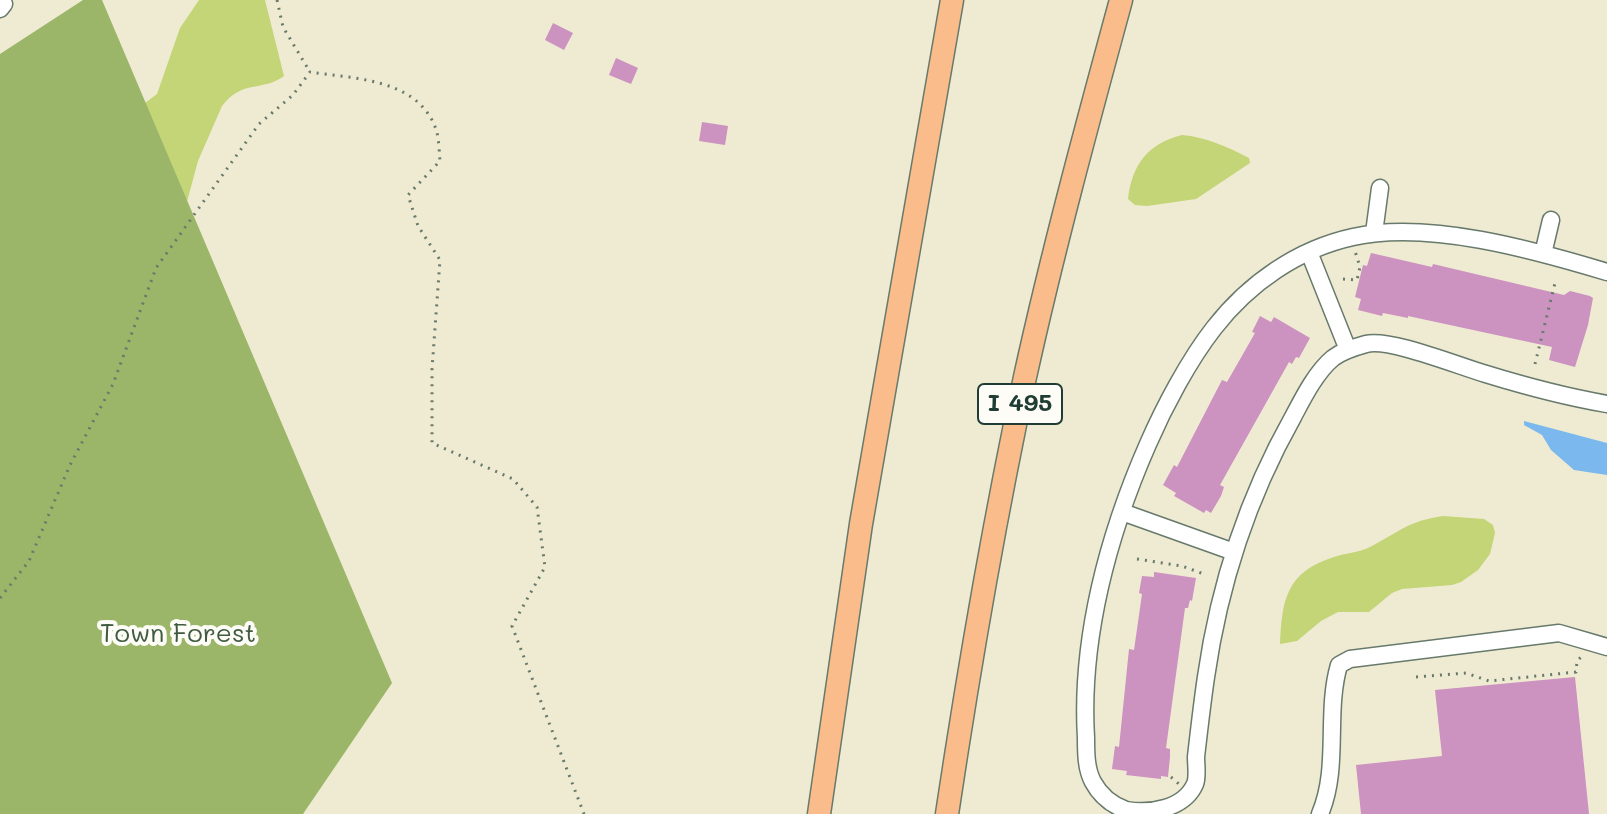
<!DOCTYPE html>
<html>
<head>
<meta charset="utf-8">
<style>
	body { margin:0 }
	canvas { display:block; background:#efead2 }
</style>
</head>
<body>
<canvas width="1607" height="814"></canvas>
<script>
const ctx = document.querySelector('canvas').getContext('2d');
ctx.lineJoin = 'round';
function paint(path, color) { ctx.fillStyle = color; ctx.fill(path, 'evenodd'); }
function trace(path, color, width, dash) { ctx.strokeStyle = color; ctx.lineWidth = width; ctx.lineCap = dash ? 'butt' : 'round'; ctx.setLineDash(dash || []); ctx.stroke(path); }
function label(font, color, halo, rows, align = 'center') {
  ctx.font = font + ' Mali,sans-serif'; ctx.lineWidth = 8; ctx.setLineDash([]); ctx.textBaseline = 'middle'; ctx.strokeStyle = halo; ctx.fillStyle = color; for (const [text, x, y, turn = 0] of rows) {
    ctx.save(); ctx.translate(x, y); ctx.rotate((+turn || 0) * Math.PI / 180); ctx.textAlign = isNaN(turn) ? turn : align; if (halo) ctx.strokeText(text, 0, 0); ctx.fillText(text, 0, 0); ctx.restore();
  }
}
paint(new Path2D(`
	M199 0H265L284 76C262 92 243 79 222 106L198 161 185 209 133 112 157 94 180 28Z
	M1182 135C1206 137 1228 147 1249 158L1250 163 1196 199 1147 206 1135 205 1128 199C1132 165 1147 144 1182 135Z
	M1443 516 1484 519 1493 525 1495 533 1490 554 1478 570 1461 582 1452 585 1402 589 1392 593 1369 612H1338L1321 621 1297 641 1280 644C1282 600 1286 572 1334 557 1345 553 1358 553 1370 547 1399 532 1408 521 1443 516Z`), '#c4d577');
paint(new Path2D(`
	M83 0H102L392 683 303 814H0V54Z`), '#9bb668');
paint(new Path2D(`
	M1524 421 1607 443V475L1574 470 1551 450 1542 435 1524 425Z`), '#7bb8ed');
paint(new Path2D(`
	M553 23 573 33 564 50 545 40Z
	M616 58 638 68 631 84 609 75Z
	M702 122 728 126 725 145 699 141Z
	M1371 253 1432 267 1433 264 1564 295 1570 291 1590 296 1593 298 1588 325 1575 367 1549 360 1552 347 1408 316V318L1383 313 1382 316 1358 310 1361 299 1355 297 1363 265 1367 266Z
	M1260 316 1271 322 1274 317 1310 338 1299 358 1296 357 1292 364 1289 362 1220 485 1224 487 1221 496 1211 513 1206 510 1204 513 1174 496 1176 493 1163 485 1174 465 1177 467 1222 380 1227 382 1255 333 1252 332Z
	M1154 572 1196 578 1192 601 1190 600 1188 608H1185L1166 748 1170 749V757L1168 777 1161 776V779L1126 775 1127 771 1112 769 1115 746 1119 747 1129 649 1134 650 1142 594 1139 593 1142 576 1154 577Z
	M1575 677 1589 814H1361L1356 765 1442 756 1435 690Z`), '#cc92c0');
const minor = new Path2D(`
	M0 9 4 4
	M1374 233 1380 188
	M1309 252 1348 350
	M1543 254 1551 220
	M1607 272C1534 250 1428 220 1353 237 1298 249 1249 283 1214 328 1189 360 1164 407 1148 444 1108 535 1080 639 1086 738 1086 753 1086 769 1093 782 1100 795 1112 805 1126 810 1150 814 1184 809 1195 784 1198 777 1196 765 1196 757 1199 731 1202 704 1206 677 1219 586 1248 497 1293 417 1303 398 1316 372 1333 358 1342 351 1355 347 1366 344 1390 338 1458 366 1486 374 1525 386 1567 397 1607 404
	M1122 512 1234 552
	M1320 814C1340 767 1325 713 1339 665L1350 659 1559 633 1607 647`);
const highway = new Path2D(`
	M819 814 861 524 952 0
	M947 814C969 668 994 522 1025 377 1053 250 1087 125 1121 0`);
trace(minor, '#687a6b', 19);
trace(highway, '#687a6b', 25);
trace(new Path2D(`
	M277 0 283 27 310 72
	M1343 279 1357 280 1360 267 1355 251
	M1535 364 1555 283
	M1137 559 1182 566 1204 574
	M0 598 29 561 70 465 113 384 156 268 259 124 293 95 310 72C355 79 417 78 436 129 439 138 439 151 440 161L408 195 418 226 440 260 432 369V443L513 479 537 507 545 567 512 626 584 814
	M1416 677 1466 673 1489 681 1576 672 1577 661 1582 656
	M1171 777 1179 784`), '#687a6b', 3, [2, 6]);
trace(minor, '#fff', 16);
trace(highway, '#f9bc8a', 22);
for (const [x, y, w] of [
	[1020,404,84]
]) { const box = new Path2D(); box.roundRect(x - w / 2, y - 20, w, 40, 6); ctx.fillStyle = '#fdfcf7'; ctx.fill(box); trace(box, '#1f3d34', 2); }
label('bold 24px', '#1f3d34', null, [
	["I 495",1020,404]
]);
label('26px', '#405b41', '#fdfcf7', [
	["Town Forest",178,634]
]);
</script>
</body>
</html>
